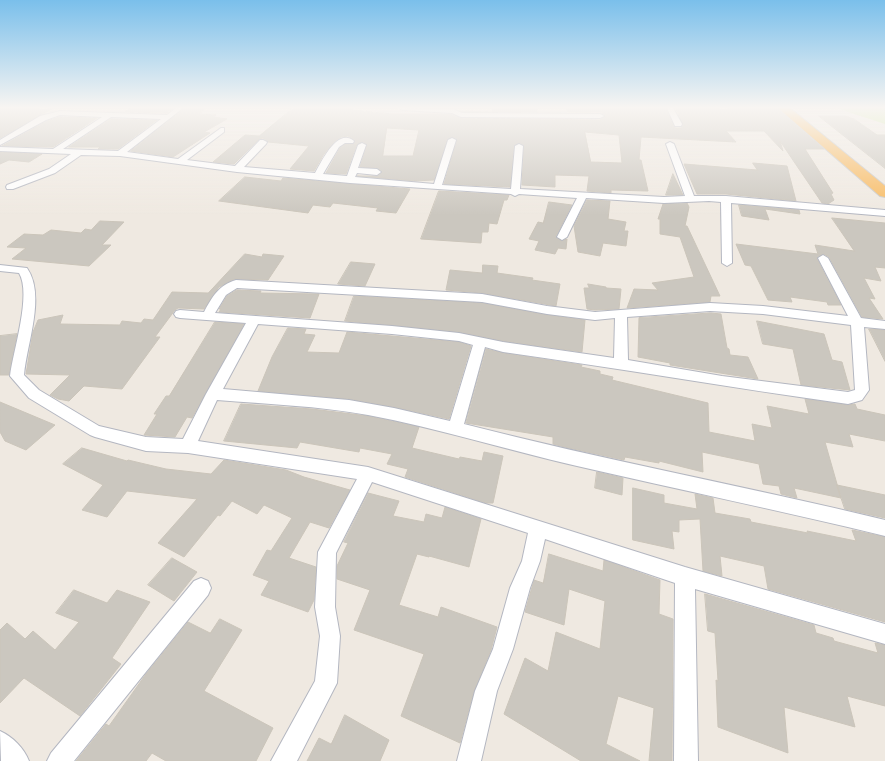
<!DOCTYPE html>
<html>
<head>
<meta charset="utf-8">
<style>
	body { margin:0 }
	canvas { display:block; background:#efe9e1 }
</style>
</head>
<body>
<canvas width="885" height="761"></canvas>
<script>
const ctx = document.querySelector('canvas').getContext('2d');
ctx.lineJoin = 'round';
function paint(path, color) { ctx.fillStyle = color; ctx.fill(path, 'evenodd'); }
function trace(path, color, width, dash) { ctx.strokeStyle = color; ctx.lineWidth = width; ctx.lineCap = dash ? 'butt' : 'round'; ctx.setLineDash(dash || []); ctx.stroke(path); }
paint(new Path2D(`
	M836 108H885V124Z`), '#c9ec9a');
const building = new Path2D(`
	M0 108 52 109 0 138Z
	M131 108H173L167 113 125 112Z
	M184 108H206L199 114 216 115 213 117 227 119 204 132 210 133 173 157 131 151Z
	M293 108H354L353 110 392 114H452L461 118 600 120 605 115 600 112H567L566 108H666L675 128H681L683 125 675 108 733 109 732 108H777L824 149H805L833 193 831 194 834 200 828 204 822 203 780 141 783 151 764 131H726L736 142 641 137 639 160H641L648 191 611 190V193L587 191 589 176 555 175V187L522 185 524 146 520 143 514 146 510 187 444 184 457 140 453 137 447 140 434 180 415 181 357 176H377L382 172 377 168 360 167 367 145 363 142 357 144 346 174 326 173 340 148 345 144H354L355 140 348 136 341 137 335 141 324 154 314 171 290 169 309 146 268 142 263 138 259 139 234 164 213 162 245 135 259 136ZM387 128 419 130 413 156H383ZM585 132 619 135 622 163 591 162Z
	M492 108H537V112H462L460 111 492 112Z
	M819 116H845L854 119 877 135H885V168Z
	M60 117 97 118 53 147 2 146 47 121Z
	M111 119 157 120 118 149H98L100 147H69Z
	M0 152 42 154 29 162 9 160 0 164Z
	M753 163 787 166 796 201 726 194H697L684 164 757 170Z
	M673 174 682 193 683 195H666Z
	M245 177 281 181 283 178 410 189 396 213 376 211 378 208 333 203 330 207 313 205 308 213 219 201Z
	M439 191 509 195 507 200H504L497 224 489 223 488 232H482L481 243 421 239Z
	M587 200 610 201 608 219 626 222 624 231H628L626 246 603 243 600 256 578 252 574 226Z
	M549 202 572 205 556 236 561 241 567 239 566 249 558 248 555 254 535 250 539 241 529 239 538 222 543 223Z
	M687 203 689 207 685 226H687L720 296H711L710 302 627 308 634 289 658 290 652 283 694 277 680 237 660 234V219H658L663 204Z
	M739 205 799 210 800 214 765 209 769 220 742 216Z
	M832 218 885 223V268L875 267 881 281 864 278 875 299 869 298 883 319 862 317 829 257 824 254 817 257V259L841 305H828L827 302 790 297 792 302 768 300 751 266 745 265 736 244 818 254 815 245 854 251Z
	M100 221 124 222 102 245H111L89 266 12 259 26 248 7 247 24 234 43 235 51 230 81 233 85 229 91 230Z
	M245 254 262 257 263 254 284 256 268 280 235 279 219 287 204 309 178 308 175 310 155 337H160L122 389 84 386 69 401 58 399 50 395 70 375 26 374 33 332 38 320 63 315 60 324 120 325 122 321 141 323 144 319 153 320 172 292 208 293Z
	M351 262 375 264 365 286 338 284Z
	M483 265 498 266 497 273 533 278 532 280 560 284 556 306 482 293 446 290 450 270 482 273Z
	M588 284 606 287V288L621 289 619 309 595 310 587 309 584 288H589Z
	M237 290 261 291 260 293 319 294 310 318 219 312 221 309H219L227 296Z
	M354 296 482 303 547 315 585 320 582 352 503 341 459 332 345 321Z
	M711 313 721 314 727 348 729 349 730 355 748 357 758 379 670 365V363L638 357 639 318Z
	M757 321 824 334 832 360 842 362 850 390 801 385 793 349 763 344Z
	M215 322 244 324 192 418 187 417 175 437 144 435 157 414H154L166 396H169Z
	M288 328 306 329 304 334 315 335 307 352 339 353 347 332 459 342 471 346 449 419 394 407 349 399 258 391 272 357Z
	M869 329 885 330V361Z
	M17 334 9 375H0V336Z
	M486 349 503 353 582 365 581 367 600 371V374L613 377 612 380 708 403 709 432 755 441 752 424 772 428 767 406 809 414 805 399 848 405 855 404 857 409 885 415V441L849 434 853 447 825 442 841 498 794 488 797 498 781 494 779 486 763 484 759 464 702 452 703 472 659 461V463L625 457 624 460 569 448 553 444V437L466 423Z
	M0 402 55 425 26 450 5 441 0 432Z
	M241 404 312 409 368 416 419 427 412 448 459 459 460 457 482 461 484 452 503 456 493 503H486L405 477 408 469 387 464 392 454 360 448 359 452 300 442 297 448 224 441Z
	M82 448 127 461 128 460 166 469 211 474 224 460 286 470 304 477 350 490 329 528 310 522 289 558 316 567 314 600 308 612 261 595 269 581 253 575 267 550 271 551 292 518 264 505 257 514 232 501 220 516 218 515 184 557 158 543 197 499 127 491 107 517 82 510 103 485 63 464Z
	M597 472 623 478 622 495 595 488Z
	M837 485 885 495V518L845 509Z
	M633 488 664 495V503L697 509 695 494 713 498 715 513 750 519 751 522 808 533 807 531 856 541 852 530 885 537V622L768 589 764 566 720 556 722 576 703 571 700 519 679 520V532L672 531 674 549 633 540Z
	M368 493 399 501 393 516 424 522 426 514 442 518 445 507 481 519 469 567 429 556V557L417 554 399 605 438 617 441 607 497 627 491 650 474 691 460 743 401 716 424 654 354 630 370 590 337 579V566L348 543 344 542Z
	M549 554 603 571 604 560 660 580 659 614 673 619 672 761H649L654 708 618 696 606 744 640 761H581L504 714 525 658 548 671 556 632 600 649 605 601 569 589 564 625 525 612 534 580 543 583Z
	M172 558 197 572 174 601 148 585Z
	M74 590 107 603 117 590 150 602 112 658 121 664 80 716 24 678 0 703V630L7 623 25 639 33 631 55 650 79 622 56 613Z
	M705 594 814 625 816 633 833 638 834 641 878 653 875 643 885 645V706L847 696 855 727 784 707 788 753 718 727 716 680 718 681 715 633 708 631Z
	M220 619 242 630 204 691 273 728 256 761H166L152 753 146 761H76L106 724 109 726 146 674 188 622 210 633Z
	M345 715 389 740 380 761H307L319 738 331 744Z`);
paint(building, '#cbc7bf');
trace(building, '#cbc5ba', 1);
const minor = new Path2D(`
	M176 108H183L127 152 178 159 221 128H224V132L187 160 235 166 260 140H263L267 142 266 144 244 167 315 173C321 163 337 127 354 141L353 143H345L339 147 323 174 347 176 358 145 362 143 366 145 358 168 377 169 381 172 377 175 357 173 355 177 434 184 448 140 452 138 456 140 442 185 511 189 515 146 519 144 523 146 520 189 664 197 685 196 666 144 670 142 674 144 694 196H726L885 210V216L731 203 732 263 727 266 722 263 721 202 709 201 664 203 586 198 567 237 562 240 557 237 577 198 519 194 515 196 511 194 350 183 237 172 120 156 81 155 55 173 13 189H7L6 187 7 185 49 169 71 154 0 151V147L53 149 102 117 60 115 46 120 0 145V140L40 116 60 111 167 115ZM111 117 161 119 118 151 63 149Z
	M399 108 453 109 462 113 600 114 604 116 600 118 461 117 452 113 402 110Z
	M667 108H673L682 124 681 126H675Z
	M823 255 828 258 861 318 885 321V329L864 327 869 390 862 400 848 404C733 388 618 368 503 352L485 347 464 424C603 460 745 486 885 520V536C783 511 680 490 577 466 507 450 438 428 368 415 318 406 268 404 217 400L198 441 368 467 685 567 885 624V644L695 589 698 761H674L675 583 545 539 540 561 530 588 513 649 497 691 481 761H457L475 691 493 649 510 588 522 561 528 533 372 482 336 553 335 607 340 636 337 683 297 761H271L315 681 320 636 315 607 318 552 357 479 188 453 146 451 95 437 90 435 29 398 10 376C13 351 32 294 19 273L0 271V265L27 268C46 295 27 343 24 375L39 390 99 426 146 437 183 439 206 394 246 323 180 318 176 317 174 314 176 311 180 310 204 312C212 297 219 285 236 280L482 294 547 306 595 312 710 303 763 306 848 316 818 258ZM237 288 482 302 547 314 595 320 615 318 614 358 503 342 459 333 392 326 215 313 226 295ZM710 311 763 314 851 325 855 390 848 392 722 376 628 360 627 317ZM258 324 392 334 459 341 473 345 450 421 394 408 349 400 223 389Z
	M201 578 208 581 211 588 208 595 74 761H47L51 753 194 581Z
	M0 731C13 737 24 748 29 761H1Z`);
const trunk = new Path2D(`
	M778 108H790L885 186V197L880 196Z`);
trace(minor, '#b4b7c1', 2);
trace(trunk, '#c9c9c9', 2);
paint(minor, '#fff');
paint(trunk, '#f8ba60');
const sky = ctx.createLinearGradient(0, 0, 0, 215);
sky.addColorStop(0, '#7abfeb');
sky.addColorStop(0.5, '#f8f5f2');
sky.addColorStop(1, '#f8f5f200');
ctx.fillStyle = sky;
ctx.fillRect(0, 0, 885, 215);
</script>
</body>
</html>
